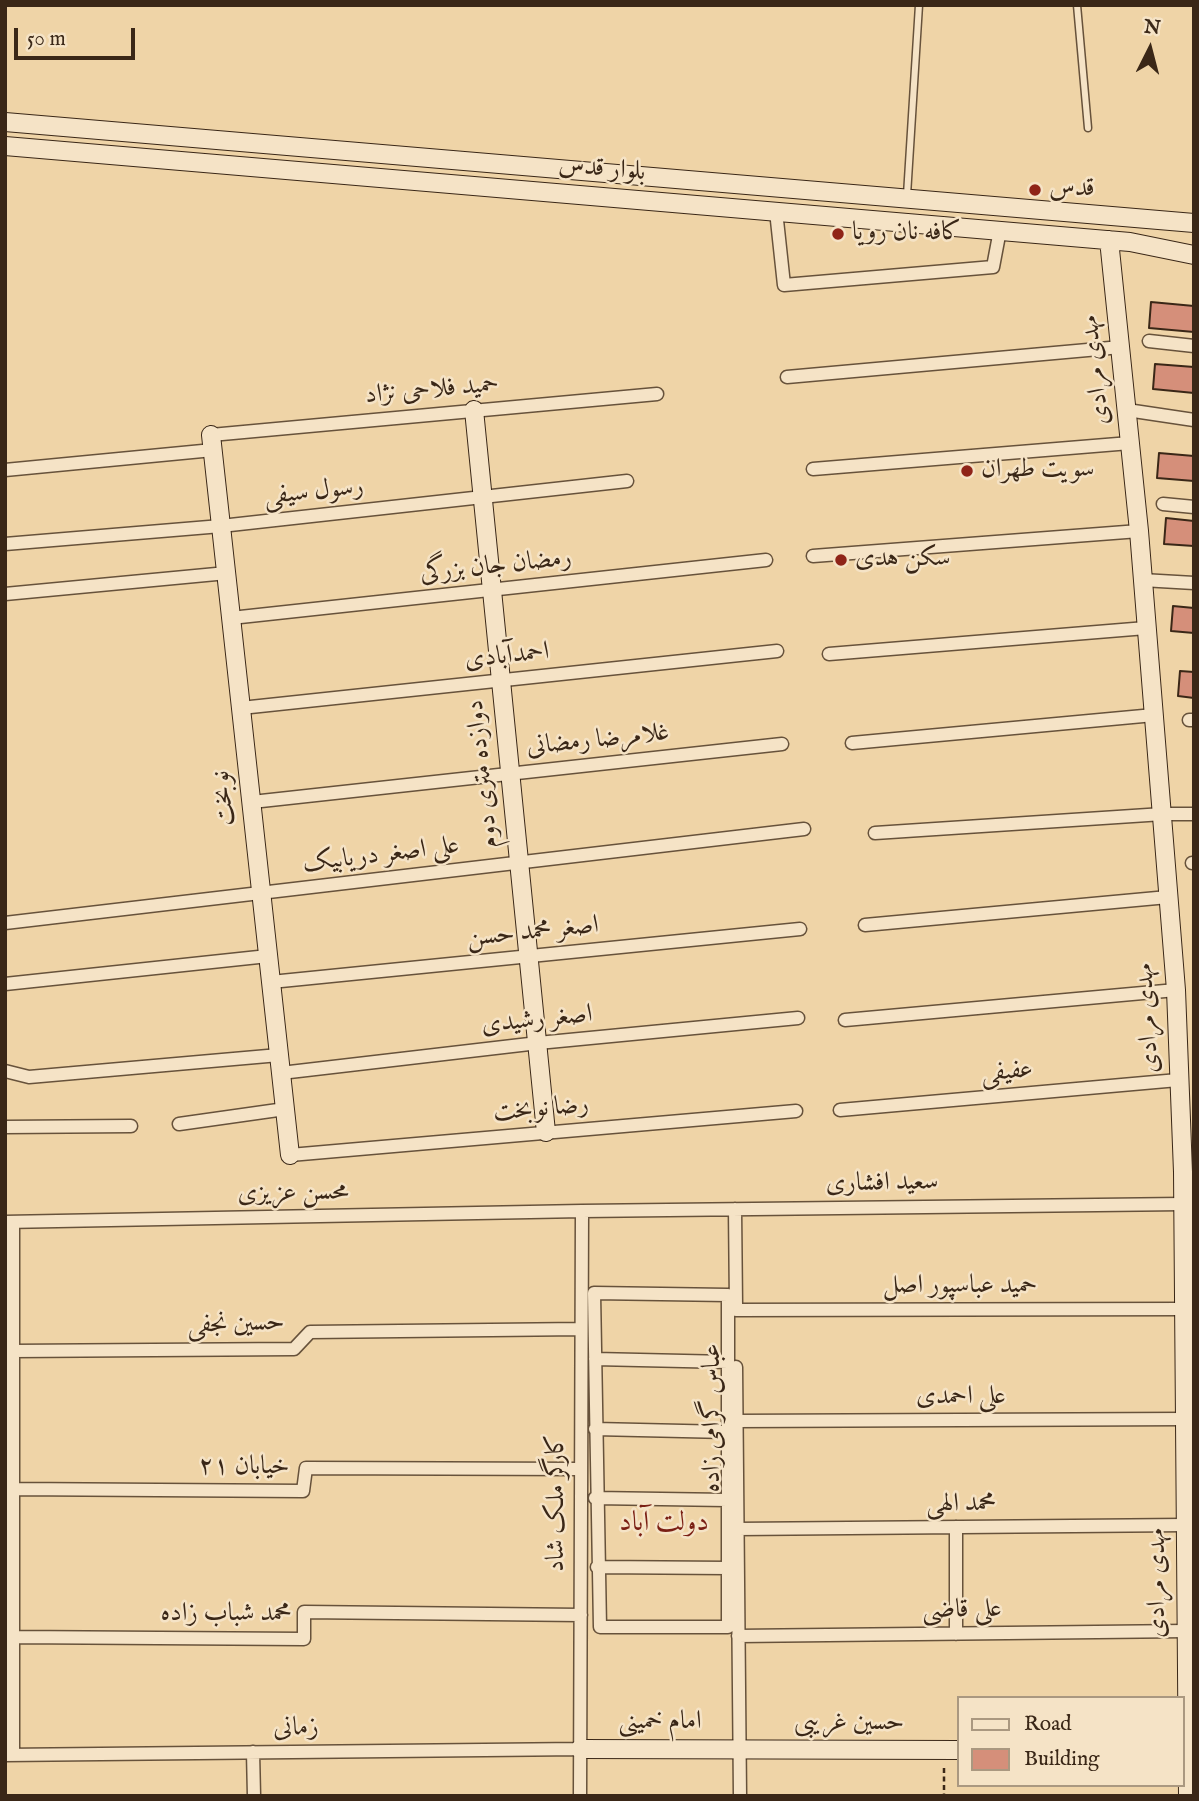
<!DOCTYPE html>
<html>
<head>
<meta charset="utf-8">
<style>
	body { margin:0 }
	#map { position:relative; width:1199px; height:1801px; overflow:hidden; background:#efd4a7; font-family:"IM FELL English",serif }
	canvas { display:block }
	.frame { position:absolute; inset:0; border:7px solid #3a2717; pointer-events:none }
	.legend { position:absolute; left:957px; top:1696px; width:228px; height:91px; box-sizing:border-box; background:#f5e3c6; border:2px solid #aa9880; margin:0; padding:9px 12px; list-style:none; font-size:21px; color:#3a2717 }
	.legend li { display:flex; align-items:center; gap:14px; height:35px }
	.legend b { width:35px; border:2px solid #aa9880 }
	.north { position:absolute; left:1115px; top:14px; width:70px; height:70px; -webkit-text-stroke:5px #f5e3c6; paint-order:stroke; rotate:6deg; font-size:19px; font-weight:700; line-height:28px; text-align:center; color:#3a2717 }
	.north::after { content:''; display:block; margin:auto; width:24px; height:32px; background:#3a2717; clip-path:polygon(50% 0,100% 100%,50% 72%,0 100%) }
	.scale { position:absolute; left:14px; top:28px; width:121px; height:32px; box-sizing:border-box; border:4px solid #3a2717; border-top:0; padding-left:9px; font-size:21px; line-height:24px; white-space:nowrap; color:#3a2717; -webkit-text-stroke:5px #f5e3c6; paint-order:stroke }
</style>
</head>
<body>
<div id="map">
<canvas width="1199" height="1801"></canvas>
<div class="frame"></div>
<ul class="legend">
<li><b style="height:9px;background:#f5e3c6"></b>Road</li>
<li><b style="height:19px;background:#d58f7a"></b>Building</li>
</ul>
<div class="north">N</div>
<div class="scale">50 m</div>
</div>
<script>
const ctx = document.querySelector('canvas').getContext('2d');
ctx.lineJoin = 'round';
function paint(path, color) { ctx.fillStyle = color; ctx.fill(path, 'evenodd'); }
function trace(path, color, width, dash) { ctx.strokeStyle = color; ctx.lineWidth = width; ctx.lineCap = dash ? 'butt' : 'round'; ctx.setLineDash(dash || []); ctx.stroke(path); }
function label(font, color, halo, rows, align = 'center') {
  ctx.font = font + ' "IM FELL English",Amiri,serif'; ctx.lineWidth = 5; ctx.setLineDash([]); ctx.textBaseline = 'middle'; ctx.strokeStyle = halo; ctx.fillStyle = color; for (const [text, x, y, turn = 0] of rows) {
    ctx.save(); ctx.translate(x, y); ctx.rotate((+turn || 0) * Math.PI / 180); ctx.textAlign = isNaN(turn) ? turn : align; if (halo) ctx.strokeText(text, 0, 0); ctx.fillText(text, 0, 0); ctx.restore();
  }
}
const building = new Path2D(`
	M1151 302 1194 306V332L1149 328Z
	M1155 364 1194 367V393L1153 389Z
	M1159 453 1194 456V481L1157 478Z
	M1166 518 1194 521V546L1164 544Z
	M1173 606 1194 608V633L1171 631Z
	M1180 671 1194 672V698L1178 696Z`);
paint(building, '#d58f7a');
trace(building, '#3a2717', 2);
const lane = new Path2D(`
	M1077 5 1088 128
	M907 195 919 5`);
const street = new Path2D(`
	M776 211 784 285 993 267 1000 230
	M1149 341 1194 346
	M787 377 1121 347
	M1127 410 1194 420
	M211 435 657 394
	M813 469 1130 443
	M5 470 213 450
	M1163 504 1194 507
	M5 544 221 526 627 481
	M813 556 1139 531
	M1142 580 1194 583
	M5 594 227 573
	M231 618 766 560
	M829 654 1146 628
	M241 708 777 651
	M1189 720H1194
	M852 743 1154 715
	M252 802 782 744
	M875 833 1163 814H1194
	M1192 863H1194
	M5 923 804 829
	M865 925 1168 897
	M271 982 800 929
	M5 984 268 956
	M845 1020 1176 990
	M5 1071 29 1077 279 1055
	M281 1073 538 1043 798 1018
	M840 1110 1178 1080
	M179 1124 285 1109
	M5 1127 131 1126
	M290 1155 796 1111
	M735 1209 736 1306
	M5 1222 582 1211 1183 1204
	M13 1222V1755
	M594 1293 728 1295V1627H600Z
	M736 1310 1185 1309
	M13 1351 294 1349 310 1332 581 1329
	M595 1359 728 1362
	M736 1367 740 1796
	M736 1421 1186 1419
	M595 1429 727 1432
	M13 1489 303 1491 306 1468 581 1469
	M595 1498 727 1500
	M956 1527V1634
	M737 1529 1185 1525
	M597 1567 728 1568
	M738 1636 1186 1631
	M13 1637 304 1639V1612L581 1615
	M253 1752 254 1796
	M5 1755 580 1749
	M580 1796 582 1211`);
const secondary = new Path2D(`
	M5 122 1194 223
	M5 146 1130 242 1194 255
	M1109 240 1139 531 1176 990 1183 1172 1188 1796
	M474 410 546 1132
	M211 435 290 1155
	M580 1749 959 1750`);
trace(lane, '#67523b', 9);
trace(street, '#67523b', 15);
trace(secondary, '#3a2717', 20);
trace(new Path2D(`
	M944 1768V1796`), '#3a2717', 2.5, [5, 3.5]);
trace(lane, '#f5e3c6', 6);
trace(street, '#f5e3c6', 12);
trace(secondary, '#f5e3c6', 18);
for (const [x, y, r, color] of [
	[1035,190,7,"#8f2418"],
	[838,234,7,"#8f2418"],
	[967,471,7,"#8f2418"],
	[841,560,7,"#8f2418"]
]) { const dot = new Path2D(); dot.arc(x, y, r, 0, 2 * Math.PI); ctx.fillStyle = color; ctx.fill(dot); trace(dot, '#f5e3c6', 2.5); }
label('26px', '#3a2717', '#f5e3c6', [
	["بلوار قدس",602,170,5],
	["مهدی مرادی",1097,370,-96],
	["حمید فلاحی نژاد",432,391,-5],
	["رسول سیفی",314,493,-6],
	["رمضان جان بزرگی",496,567,-6],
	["احمدآبادی",507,657,-6],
	["غلامرضا رمضانی",598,741,-6],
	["دوازده متری دوم",484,774,-96],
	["نوبخت",225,798,-96],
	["علی اصغر دریابیک",381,856,-7],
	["اصغر محمد حسن",533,933,-6],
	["مهدی مرادی",1149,1018,-93],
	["اصغر رشیدی",537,1021,-6],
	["عفیفی",1007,1073,-5],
	["رضا نوبخت",541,1110,-5],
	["سعید افشاری",882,1184,-1],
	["محسن عزیزی",293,1194,-1],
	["حمید عباسپور اصل",960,1287],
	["حسین نجفی",236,1325,-2],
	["علی احمدی",961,1398],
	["عباس گرامی زاده",714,1418,-90],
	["خیابان ۲۱",244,1468],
	["کارگر ملک شاد",558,1503,-90],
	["محمد الهی",961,1505,-1],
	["مهدی مرادی",1159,1583,-90],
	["علی قاضی",962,1611,-1],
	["محمد شباب زاده",226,1615],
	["امام خمینی",660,1723],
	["حسین غریبی",849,1724],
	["زمانی",296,1729,-1]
]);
label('26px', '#3a2717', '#f5e3c6', [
	["قدس",1049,190],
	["کافه نان رویا",852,234],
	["سويت طهران",981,471],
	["سكن هدى",855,560]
], 'left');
label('28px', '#7a1f14', '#f5e3c6', [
	["دولت آباد",664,1524]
]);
</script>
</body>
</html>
